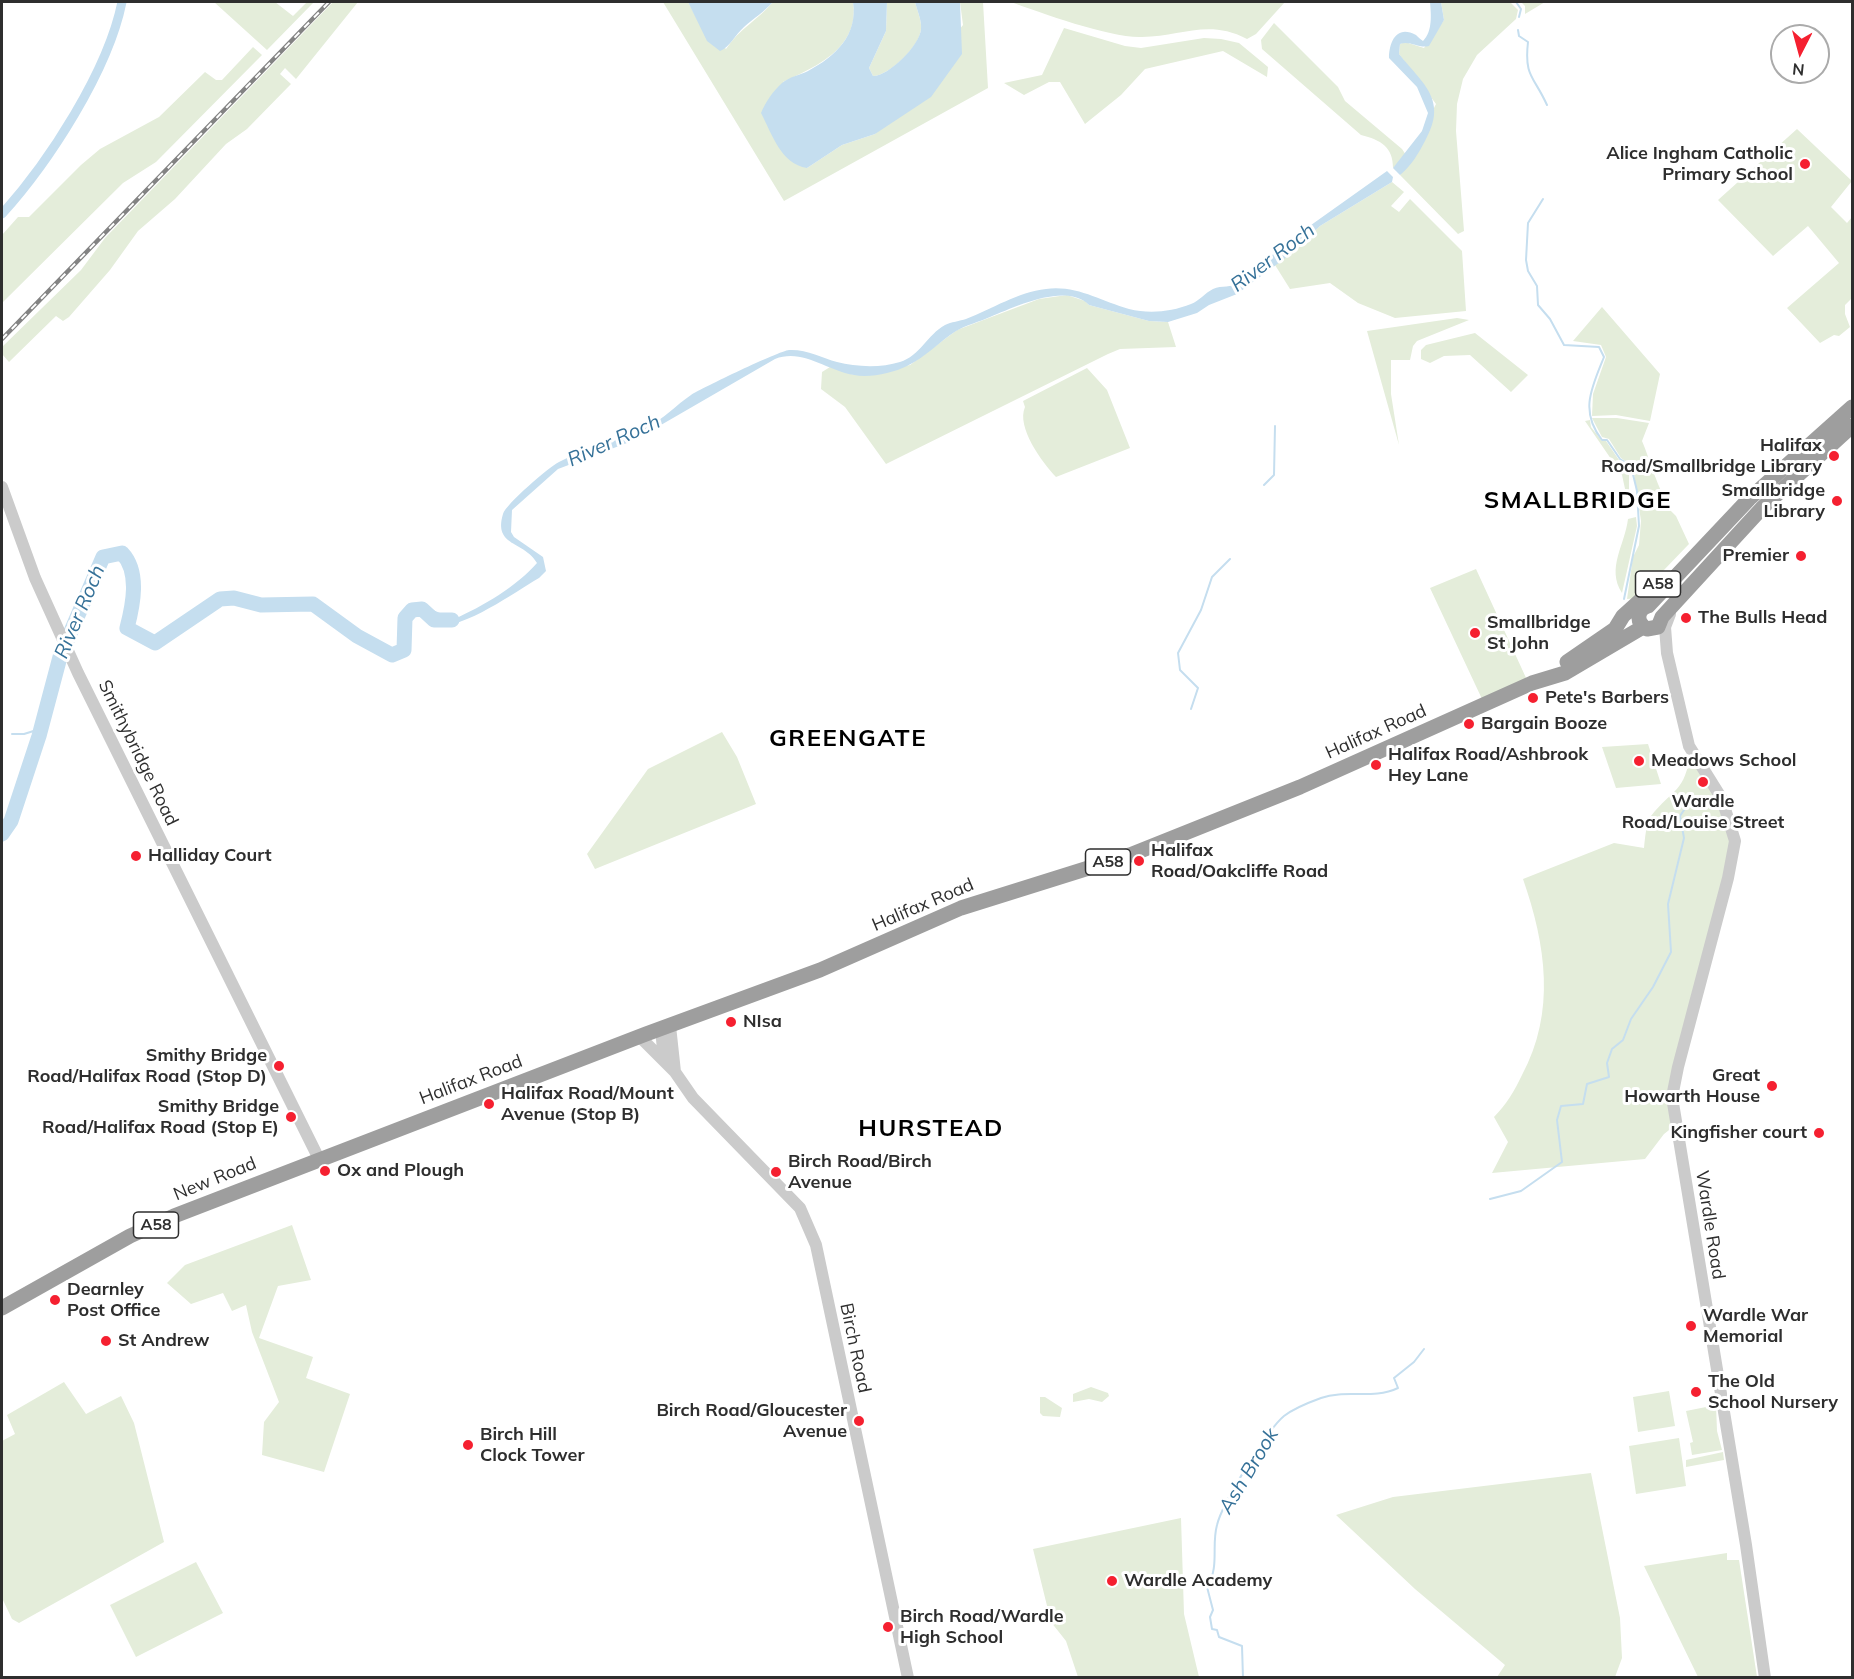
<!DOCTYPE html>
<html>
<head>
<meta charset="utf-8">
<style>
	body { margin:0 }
	#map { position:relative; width:1854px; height:1679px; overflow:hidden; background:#fff; font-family:Mulish,sans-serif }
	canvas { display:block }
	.frame { position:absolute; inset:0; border:3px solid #2e2e2e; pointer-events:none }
	.north { position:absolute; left:1770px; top:24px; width:60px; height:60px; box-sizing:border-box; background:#fff; border:2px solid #ababab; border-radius:50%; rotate:186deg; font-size:16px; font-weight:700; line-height:24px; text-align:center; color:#2e2e2e }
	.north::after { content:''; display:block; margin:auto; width:21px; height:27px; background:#f52030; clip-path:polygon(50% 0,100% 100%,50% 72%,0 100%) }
</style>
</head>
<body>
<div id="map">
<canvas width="1854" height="1679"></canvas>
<div class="frame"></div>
<div class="north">N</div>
</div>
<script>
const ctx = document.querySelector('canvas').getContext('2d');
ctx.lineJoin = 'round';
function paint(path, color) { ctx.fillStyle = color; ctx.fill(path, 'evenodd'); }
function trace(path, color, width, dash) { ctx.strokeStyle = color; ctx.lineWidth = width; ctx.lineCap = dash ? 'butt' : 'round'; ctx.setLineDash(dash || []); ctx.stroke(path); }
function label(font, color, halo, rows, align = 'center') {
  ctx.font = font + ' Mulish,sans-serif'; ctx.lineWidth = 6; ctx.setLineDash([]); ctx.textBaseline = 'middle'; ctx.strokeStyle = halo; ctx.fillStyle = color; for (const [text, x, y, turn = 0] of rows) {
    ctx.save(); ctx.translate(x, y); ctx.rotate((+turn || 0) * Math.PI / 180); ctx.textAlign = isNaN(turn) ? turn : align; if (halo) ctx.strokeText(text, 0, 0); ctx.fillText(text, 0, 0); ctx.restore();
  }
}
paint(new Path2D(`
	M214 2H275L293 16 307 2H314L267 50Z
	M333 2H358L296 79 285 68 280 74 291 84 247 129 226 144 175 199 138 231 110 270 69 317 63 321 56 316 9 362 2 354V347L81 270 105 238Z
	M663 2H688L697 19 726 49C739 29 759 19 773 2H853C860 47 818 66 783 82L807 168 842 145 875 134 963 25 960 2H983L988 88 784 201Z
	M887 2H915C917 10 922 21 921 29 920 46 889 76 873 76L869 68 886 31Z
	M1011 2H1285L1256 34 1247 39C1207 18 1179 38 1139 37 1108 37 1041 13 1011 2Z
	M1441 2H1510L1518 10 1516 19 1477 55 1463 79 1457 104 1456 131 1464 231 1458 234 1400 175 1436 104 1399 54 1400 44 1405 42 1424 48 1444 20Z
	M1521 2H1545L1525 14V6Z
	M1274 23 1338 87 1345 101 1402 149 1406 155 1393 168C1393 147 1381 140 1361 135L1262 49 1261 40Z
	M1064 28 1125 46 1141 48 1204 38 1221 39 1239 43 1268 67 1267 77 1223 51 1145 69 1121 95 1085 124 1060 82H1049L1024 95 1004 83 1042 75Z
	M253 47 262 55 156 162 123 183 2 303V235L18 217H29L81 165 100 149 159 117 205 72 216 80H222Z
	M1797 129 1852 181 1831 207 1847 223 1852 217V298L1845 305V314L1850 327 1839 336 1834 335 1820 343 1787 308 1839 263 1808 226 1773 256 1718 200Z
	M1392 182 1404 192 1391 206 1399 212 1410 199 1462 251 1466 311 1395 318 1358 303 1330 283 1290 289 1275 265 1320 226Z
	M1067 295 1085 301 1089 305 1149 321 1168 322 1176 347 1120 349 1108 354 886 464 845 407 821 389 822 372 830 367 854 375 910 365 957 330 1039 299Z
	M1602 307 1660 374 1650 421 1616 415 1592 416 1593 394 1606 357 1601 345 1573 341Z
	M1457 318 1469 320 1417 341 1413 346 1410 360H1391V394L1399 445 1367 331Z
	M1475 333 1528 375 1511 392 1470 355 1444 356 1430 363 1421 359V350L1426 345Z
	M1087 368 1107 390 1130 448 1056 477C1042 462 1016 427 1025 407L1023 401Z
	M1592 418H1617L1649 423 1642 441C1649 457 1659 493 1668 502L1665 505 1676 516 1689 544 1637 598 1627 599 1633 557 1639 545 1641 521 1633 467 1621 458 1609 439 1602 437Z
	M1590 420 1591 427 1602 441H1606L1619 460 1629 468V499L1627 498 1622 475 1585 421Z
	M1636 517 1637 526 1622 593C1606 568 1625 545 1628 519Z
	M1476 569 1527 680 1482 699 1430 588Z
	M722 732 737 757 756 804 595 869 587 854 648 769Z
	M1648 744 1661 784 1616 788 1602 747Z
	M1690 752 1720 800 1732 841 1674 1066 1673 1127 1664 1134 1645 1159 1492 1173 1508 1142 1494 1117C1506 1105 1515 1090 1522 1075 1556 1012 1546 945 1523 879L1614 843 1644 848C1645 839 1646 823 1651 816 1672 789 1686 792 1690 752Z
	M292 1225 311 1280 278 1286 259 1338 313 1357 306 1378 350 1394 324 1472 262 1455 264 1422 279 1402 252 1332 246 1305 232 1311 223 1293 191 1304 167 1283 185 1265Z
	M64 1382 86 1414 121 1396 134 1423 164 1542 19 1623 12 1619 2 1598V1441L15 1434 7 1415Z
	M1091 1387 1108 1393 1109 1396 1102 1402 1089 1399 1073 1402V1394Z
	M1669 1391 1675 1426 1638 1432 1633 1397Z
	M1040 1397H1045L1062 1408 1060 1417 1043 1416 1040 1413Z
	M1716 1405 1717 1431 1722 1450 1692 1455 1690 1443 1693 1442 1686 1411Z
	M1679 1438 1686 1486 1636 1494 1629 1446Z
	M1723 1452 1724 1460 1686 1467V1460Z
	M1591 1473 1620 1618 1622 1658 1615 1677H1497L1505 1665 1415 1589 1336 1515 1393 1497Z
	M1181 1518 1184 1614 1199 1677H1078L1066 1641 1051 1622 1033 1549Z
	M1727 1553V1560H1739L1757 1677H1698L1644 1566Z
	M196 1562 223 1613 136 1657 110 1605Z`), '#e4edda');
paint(new Path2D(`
	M688 2H773C764 12 754 18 744 27 735 35 730 47 720 51L707 41Z
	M853 2H887L886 31 869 68 873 76C889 76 920 45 921 29 922 21 917 10 915 2H960L962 54 931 97 875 134 842 145 807 168C781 164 772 134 761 113 765 103 773 91 782 83 789 77 800 75 808 71 836 56 858 35 853 2Z
	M1430 2H1441L1444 20 1429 46C1419 49 1410 40 1400 44L1399 54C1424 85 1448 100 1425 141 1418 154 1412 165 1400 175L1393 168 1422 131 1428 113 1417 87 1389 58C1389 43 1396 24 1416 35 1418 37 1420 39 1423 41 1433 31 1431 14 1430 2Z
	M1387 171 1393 177 1392 182 1320 226 1284 259 1237 294 1209 305 1197 313 1168 322 1149 321 1089 305C1066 282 1015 307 990 317 979 322 966 325 956 331 939 342 926 357 907 366 893 373 870 378 854 375 827 371 803 348 775 359L635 440 558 469 512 510 511 532 514 537 543 557 546 571 539 578C512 594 464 629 432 627L433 610 454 619C482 607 517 586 537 563 525 541 493 547 503 514 506 504 549 467 559 462 587 447 619 442 647 427 664 419 676 405 691 395 702 388 779 351 789 350 806 349 822 358 837 362 856 367 881 368 900 362 920 356 927 335 945 325 951 322 960 321 966 319 992 309 1018 292 1046 289 1077 285 1100 301 1129 309 1149 314 1171 312 1191 304 1199 301 1205 293 1213 289 1222 285 1231 288 1239 283L1290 240Z`), '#c5deef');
trace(new Path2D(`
	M1516 2 1521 9 1519 17
	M1518 30 1519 36 1528 42C1524 77 1534 76 1547 105
	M1543 199 1528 223 1526 260 1528 271 1537 286 1538 305 1550 319 1564 345 1599 347 1604 357C1592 387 1579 411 1602 440H1607L1620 459 1631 466 1637 491 1639 526 1624 599
	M1264 485 1274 475 1275 426
	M1191 709 1198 688 1180 670 1178 653 1201 610 1212 577 1230 559
	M12 734H24L40 729
	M1490 1199 1521 1191 1562 1162 1557 1120 1561 1106 1583 1104 1587 1084 1609 1077 1607 1063 1612 1049 1623 1040 1631 1019 1653 987 1671 952 1668 904 1684 838 1680 816 1686 807 1683 799
	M1243 1678 1242 1646 1219 1637 1217 1630 1212 1629 1210 1617 1213 1610 1207 1587C1220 1566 1211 1547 1217 1525 1222 1504 1267 1430 1284 1416 1293 1409 1310 1402 1321 1398 1346 1389 1373 1400 1398 1388L1394 1378 1414 1362 1424 1349`), '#c5deef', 2);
trace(new Path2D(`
	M2 214C49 162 108 71 122 2`), '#c5deef', 9);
trace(new Path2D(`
	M2 834 11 821 39 736 60 657 103 557 122 553C140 572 133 605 127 628L155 643 220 599 234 598 261 605 313 604 357 636 392 655 404 650 405 618 412 610 422 609 434 620H452`), '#c5deef', 15);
trace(new Path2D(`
	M2 487 35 578 78 673 319 1159
	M1670 614 1665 627 1667 653 1689 746 1722 799 1735 841 1728 878 1678 1067 1672 1097 1746 1545 1765 1678
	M670 1026 675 1072
	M661 1028 664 1061
	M640 1037 675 1072 693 1098 800 1208 816 1245 908 1678`), '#cbcbcb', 12);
trace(new Path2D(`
	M1852 407 1749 499 1648 606C1636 610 1636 623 1647 629L1658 627 1662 617 1762 508 1852 426
	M1567 662 1615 629 1623 616 1644 597
	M2 1308 130 1236 174 1216 646 1034 820 970 961 908 1130 855 1300 787 1532 683 1565 673 1643 627`), '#9e9e9e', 15);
const rail = new Path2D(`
	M2 339 329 2`);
trace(rail, '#838383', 4.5);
trace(rail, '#fff', 2, [7]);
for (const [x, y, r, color] of [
	[1805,164,6,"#f52030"],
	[1834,456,6,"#f52030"],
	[1837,501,6,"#f52030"],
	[1801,556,6,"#f52030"],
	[1686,618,6,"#f52030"],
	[1475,633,6,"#f52030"],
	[1533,698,6,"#f52030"],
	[1469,724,6,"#f52030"],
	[1639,761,6,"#f52030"],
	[1376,765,6,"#f52030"],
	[1703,782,6,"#f52030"],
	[136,856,6,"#f52030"],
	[1139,861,6,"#f52030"],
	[731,1022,6,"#f52030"],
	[279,1066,6,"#f52030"],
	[1772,1086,6,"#f52030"],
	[489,1104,6,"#f52030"],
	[291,1117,6,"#f52030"],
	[1819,1133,6,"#f52030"],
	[325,1171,6,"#f52030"],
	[776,1172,6,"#f52030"],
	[55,1300,6,"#f52030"],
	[1691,1326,6,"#f52030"],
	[106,1341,6,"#f52030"],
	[1696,1392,6,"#f52030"],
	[859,1421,6,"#f52030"],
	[468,1445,6,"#f52030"],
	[1112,1581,6,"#f52030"],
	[888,1627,6,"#f52030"]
]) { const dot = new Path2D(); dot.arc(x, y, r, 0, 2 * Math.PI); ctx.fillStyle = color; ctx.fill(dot); trace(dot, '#fff', 2); }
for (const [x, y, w] of [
	[1658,584,45],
	[1108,862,45],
	[156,1225,45]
]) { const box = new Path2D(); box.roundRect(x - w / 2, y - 13, w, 26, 4.5); ctx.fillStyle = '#fff'; ctx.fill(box); trace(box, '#2e2e2e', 1.5); }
label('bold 16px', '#2e2e2e', null, [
	["A58",1658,584],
	["A58",1108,862],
	["A58",156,1225]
]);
label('bold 18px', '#2e2e2e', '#fff', [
	["Alice Ingham Catholic",1793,154,"right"],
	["Primary School",1793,175,"right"],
	["Halifax",1822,446,"right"],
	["Road/Smallbridge Library",1822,467,"right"],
	["Smallbridge",1825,491,"right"],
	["Library",1825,512,"right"],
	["Premier",1789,556,"right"],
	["The Bulls Head",1698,618],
	["Smallbridge",1487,623],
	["St John",1487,644],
	["Pete's Barbers",1545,698],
	["Bargain Booze",1481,724],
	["Halifax Road/Ashbrook",1388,755],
	["Hey Lane",1388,776],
	["Meadows School",1651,761],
	["Wardle",1703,802,"center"],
	["Road/Louise Street",1703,823,"center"],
	["Halifax",1151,851],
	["Road/Oakcliffe Road",1151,872],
	["Halliday Court",148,856],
	["NIsa",743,1022],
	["Smithy Bridge",267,1056,"right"],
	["Road/Halifax Road (Stop D)",267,1077,"right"],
	["Great",1760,1076,"right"],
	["Howarth House",1760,1097,"right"],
	["Halifax Road/Mount",501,1094],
	["Avenue (Stop B)",501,1115],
	["Smithy Bridge",279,1107,"right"],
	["Road/Halifax Road (Stop E)",279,1128,"right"],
	["Kingfisher court",1807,1133,"right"],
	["Birch Road/Birch",788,1162],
	["Avenue",788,1183],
	["Ox and Plough",337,1171],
	["Dearnley",67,1290],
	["Post Office",67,1311],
	["Wardle War",1703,1316],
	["Memorial",1703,1337],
	["St Andrew",118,1341],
	["The Old",1708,1382],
	["School Nursery",1708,1403],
	["Birch Road/Gloucester",847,1411,"right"],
	["Avenue",847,1432,"right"],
	["Birch Hill",480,1435],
	["Clock Tower",480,1456],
	["Wardle Academy",1124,1581],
	["Birch Road/Wardle",900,1617],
	["High School",900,1638]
], 'left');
label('18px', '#2e2e2e', '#fff', [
	["Halifax Road",1376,732,-24],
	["Smithybridge Road",138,753,64],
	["Halifax Road",923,905,-23],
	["Halifax Road",471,1080,-21],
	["New Road",215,1179,-22],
	["Wardle Road",1710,1225,81],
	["Birch Road",855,1348,78]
]);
label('italic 20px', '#357198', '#fff', [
	["River Roch",1273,258,-37],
	["River Roch",614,441,-24],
	["River Roch",80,612,-67],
	["Ash Brook",1249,1471,-59]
]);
ctx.letterSpacing = '1.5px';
label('bold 24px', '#000', '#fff', [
	["SMALLBRIDGE",1578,501],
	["GREENGATE",848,739],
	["HURSTEAD",931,1129]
]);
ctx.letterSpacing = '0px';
</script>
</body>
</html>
